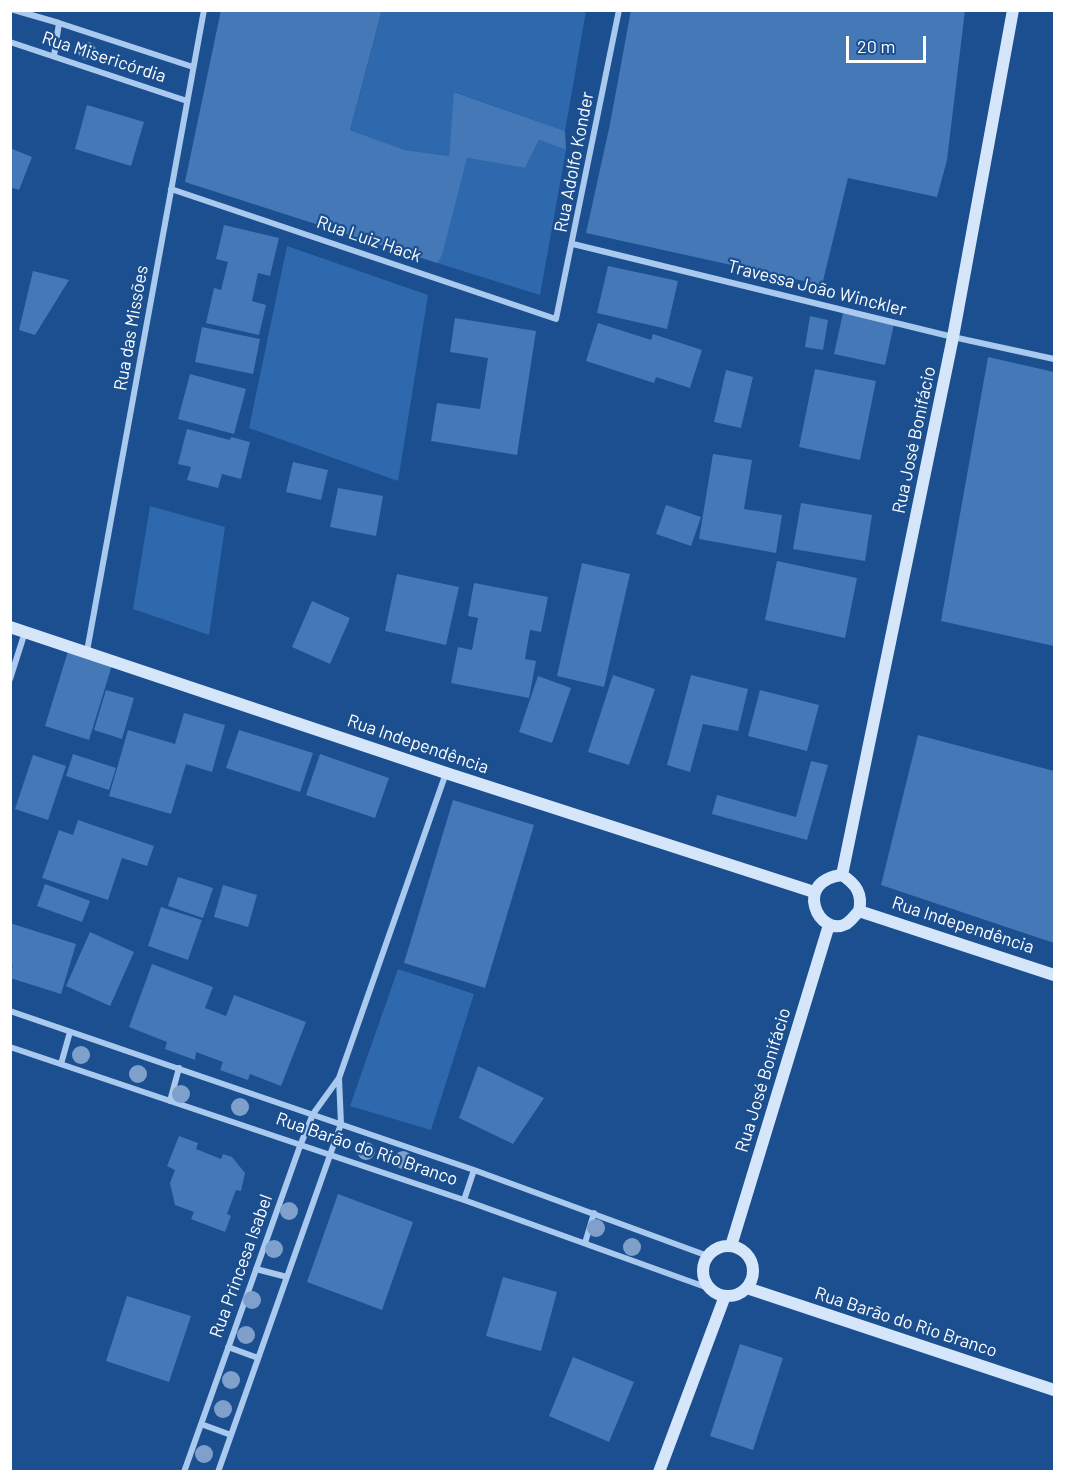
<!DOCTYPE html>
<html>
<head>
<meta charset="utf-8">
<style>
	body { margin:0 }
	#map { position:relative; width:1065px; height:1482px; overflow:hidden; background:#1b4f8f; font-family:Barlow,sans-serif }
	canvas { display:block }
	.frame { position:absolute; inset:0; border:12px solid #fff; pointer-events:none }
	.scale { position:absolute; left:846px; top:36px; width:80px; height:27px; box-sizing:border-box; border:3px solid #fff; border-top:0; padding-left:8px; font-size:18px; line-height:21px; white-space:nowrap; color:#fff; -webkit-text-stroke:4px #1b4f8f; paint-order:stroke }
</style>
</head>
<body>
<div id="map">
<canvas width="1065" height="1482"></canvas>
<div class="frame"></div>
<div class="scale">20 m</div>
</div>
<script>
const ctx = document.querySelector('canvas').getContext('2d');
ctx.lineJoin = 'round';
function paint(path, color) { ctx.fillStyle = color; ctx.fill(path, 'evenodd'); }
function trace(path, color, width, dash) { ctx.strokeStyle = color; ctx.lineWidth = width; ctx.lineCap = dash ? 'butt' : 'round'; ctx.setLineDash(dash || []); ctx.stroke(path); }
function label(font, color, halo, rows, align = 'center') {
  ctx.font = font + ' Barlow,sans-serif'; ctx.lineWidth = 4.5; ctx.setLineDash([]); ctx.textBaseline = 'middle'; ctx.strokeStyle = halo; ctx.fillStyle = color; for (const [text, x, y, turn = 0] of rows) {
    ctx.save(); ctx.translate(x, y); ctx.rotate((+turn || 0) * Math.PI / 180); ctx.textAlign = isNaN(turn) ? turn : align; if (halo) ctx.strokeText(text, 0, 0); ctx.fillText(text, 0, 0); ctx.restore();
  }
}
paint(new Path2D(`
	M422 10 586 11 565 131 455 92 449 156 405 150 350 130 382 11Z
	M539 140 566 150 540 295 437 263 467 158 525 168Z
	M287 246 428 295 398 481 249 428Z
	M150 506 225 527 209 635 133 609Z
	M398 969 474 994 431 1130 350 1106Z`), '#2e69ad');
paint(new Path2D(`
	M221 10H382L350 130 405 150 449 156 454 92 565 131 566 150 539 140 525 168 467 158 442 255 437 263 185 182Z
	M631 10H965L947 160 937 197 848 178 822 285 586 233 610 124Z
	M87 105 144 122 131 166 75 149Z
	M10 148 32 157 19 190 10 187Z
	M224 225 279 238 270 276 258 273 252 301 266 305 259 335 206 323 214 288 221 290 228 262 216 259Z
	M608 266 678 281 667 329 597 313Z
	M33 271 69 280 35 335 19 330Z
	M843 313 894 324 885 365 834 354Z
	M810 316 828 320 823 350 805 347Z
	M455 318 536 331 517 455 431 441 437 403 480 409 488 358 450 352Z
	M598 323 651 340 653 334 702 350 690 388 656 377 654 383 586 361Z
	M202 327 260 339 253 374 195 362Z
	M988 357 1054 372V646L941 621Z
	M815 369 876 381 860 460 799 447Z
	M726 370 753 377 741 428 714 422Z
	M190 374 246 389 234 434 178 419Z
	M187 429 230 440 231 437 250 442 241 479 222 474 218 488 187 480 191 467 178 464Z
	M713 454 752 460 744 509 782 515 776 553 699 539Z
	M293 462 328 470 321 500 286 492Z
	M338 488 383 496 376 536 330 527Z
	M801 503 872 515 865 561 793 549Z
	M666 505 701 517 691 546 656 534Z
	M777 561 857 578 845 638 765 620Z
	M582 563 630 574 604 687 557 676Z
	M397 574 459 587 446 645 385 631Z
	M474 583 548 597 541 632 530 630 525 659 536 661 529 698 451 683 458 647 472 650 478 618 468 616Z
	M312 601 350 618 330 664 292 647Z
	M69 648 113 662 89 740 45 726Z
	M613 675 655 689 629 765 588 752Z
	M691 675 748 689 738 731 703 724 690 772 667 765Z
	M538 676 571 688 552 743 519 732Z
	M106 690 134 698 122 739 94 730Z
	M760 690 819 705 807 751 748 736Z
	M184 713 225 725 212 772 186 764 171 814 109 796 128 730 175 744Z
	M239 730 313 753 300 792 226 768Z
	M918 735 1054 771V943L881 885Z
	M73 754 116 768 109 790 66 776Z
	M320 754 389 778 375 818 306 795Z
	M33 755 66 766 48 820 15 809Z
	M811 761 828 765 807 840 712 814 717 795 796 817Z
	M453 800 534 825 485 988 404 963Z
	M78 820 154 846 147 866 122 858 108 900 42 878 59 830 73 835Z
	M178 877 213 888 203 918 168 906Z
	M45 884 90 901 82 922 37 906Z
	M223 885 257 895 248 927 214 917Z
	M161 907 202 920 188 960 148 946Z
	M10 923 76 944 61 994 10 978 13 965H10Z
	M90 932 134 952 110 1006 66 986Z
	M152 964 213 987 205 1008 226 1016 234 995 306 1022 281 1086 250 1074 248 1080 220 1070 223 1062 196 1052 195 1060 165 1049 167 1042 129 1027Z
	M478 1066 544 1098 513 1144 459 1118Z
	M179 1136 198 1143 196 1149 221 1159 223 1154 232 1157 245 1173 241 1191 236 1190 227 1214 231 1216 225 1232 191 1219 194 1212 175 1205 170 1183 175 1170 167 1166Z
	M338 1194 413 1222 382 1310 307 1282Z
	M503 1277 557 1292 541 1351 486 1336Z
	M127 1296 191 1316 169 1382 106 1361Z
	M740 1344 783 1358 753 1450 710 1436Z
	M573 1357 634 1382 609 1442 549 1416Z`), '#4478b7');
trace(new Path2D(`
	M14 10 59 23 193 67
	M10 42 187 101
	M54 56 59 23
	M171 189 556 319 619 10
	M573 244 953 337 1054 359
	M87 651 204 10
	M10 679 25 632
	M10 1011 474 1170 708 1256
	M10 1047 464 1200 711 1289
	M61 1064 70 1032
	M170 1101 179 1068
	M464 1200 474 1170
	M585 1243 594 1213
	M256 1269 287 1277
	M228 1347 258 1358
	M201 1424 231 1435
	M184 1472 300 1146 313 1114 339 1078 446 773
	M218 1472 341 1124 339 1078`), '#a9c9ee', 6);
trace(new Path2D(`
	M10 627 446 773 814 892
	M842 875 953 337 1013 10
	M842 875C856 884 863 894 859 911 855 915 851 921 846 924 819 938 792 881 842 875Z
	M859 911 1054 975
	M731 1246 829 925
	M703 1271a25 25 0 1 1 50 0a25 25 0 1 1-50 0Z
	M747 1288 1054 1390
	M659 1472 725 1296`), '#d6e6fa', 12);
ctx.fillStyle = '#7ea0ca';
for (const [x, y] of [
	[87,51],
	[81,1055],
	[138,1074],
	[181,1094],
	[240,1107],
	[366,1151],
	[403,1160],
	[289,1211],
	[596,1228],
	[632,1247],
	[274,1249],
	[252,1300],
	[246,1335],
	[231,1380],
	[223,1409],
	[204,1454]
]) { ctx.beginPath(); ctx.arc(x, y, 9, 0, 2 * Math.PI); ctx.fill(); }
label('18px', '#fff', '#1b4f8f', [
	["Rua Misericórdia",104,57,18],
	["Rua Adolfo Konder",574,162,-79],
	["Rua Luiz Hack",369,239,19],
	["Travessa João Winckler",817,288,14],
	["Rua das Missões",131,328,-80],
	["Rua José Bonifácio",914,440,-78],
	["Rua Independência",418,744,19],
	["Rua Independência",963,925,18],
	["Rua José Bonifácio",763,1080,-73],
	["Rua Barão do Rio Branco",367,1149,19],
	["Rua Princesa Isabel",241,1266,-70],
	["Rua Barão do Rio Branco",906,1322,18]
]);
</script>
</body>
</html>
